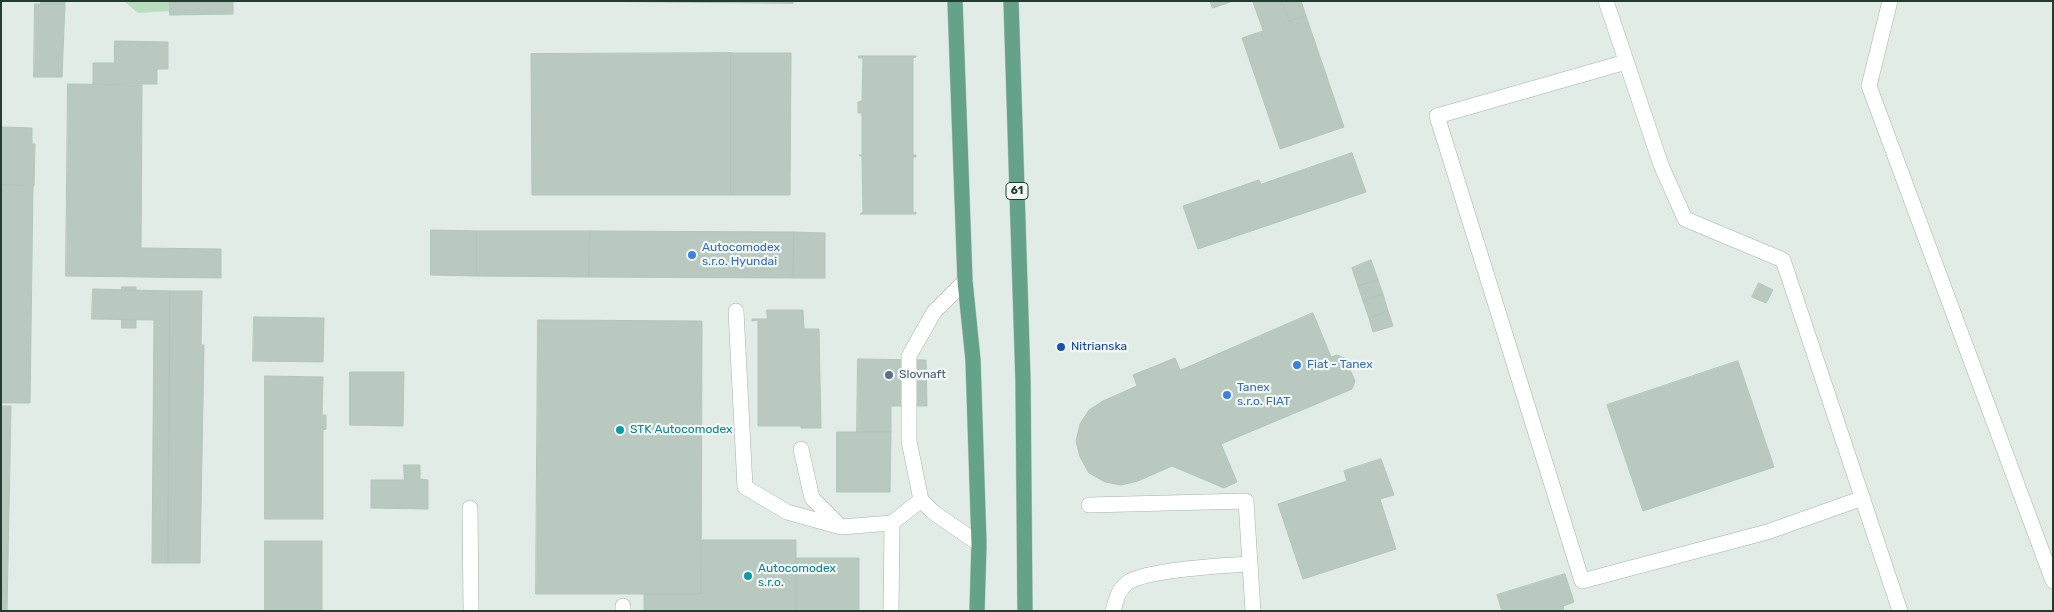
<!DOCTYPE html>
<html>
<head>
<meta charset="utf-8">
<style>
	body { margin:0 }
	#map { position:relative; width:2054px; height:612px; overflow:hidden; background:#e0ece5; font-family:Rubik,sans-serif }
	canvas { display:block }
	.frame { position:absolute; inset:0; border:2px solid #213c31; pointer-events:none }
</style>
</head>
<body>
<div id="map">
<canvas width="2054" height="612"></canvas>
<div class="frame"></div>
</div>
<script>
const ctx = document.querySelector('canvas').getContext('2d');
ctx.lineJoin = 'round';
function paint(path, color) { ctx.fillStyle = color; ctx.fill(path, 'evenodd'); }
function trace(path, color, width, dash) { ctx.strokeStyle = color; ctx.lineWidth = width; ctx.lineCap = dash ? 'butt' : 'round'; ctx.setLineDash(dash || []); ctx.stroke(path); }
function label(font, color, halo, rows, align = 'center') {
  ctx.font = font + ' Rubik,sans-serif'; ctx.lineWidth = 4.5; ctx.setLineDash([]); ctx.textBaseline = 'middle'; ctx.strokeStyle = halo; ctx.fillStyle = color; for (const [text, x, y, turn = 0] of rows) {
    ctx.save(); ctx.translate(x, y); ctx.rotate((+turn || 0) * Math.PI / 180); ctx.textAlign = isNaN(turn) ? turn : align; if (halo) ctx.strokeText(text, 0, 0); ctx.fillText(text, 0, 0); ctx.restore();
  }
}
paint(new Path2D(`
	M124 1H170V11L138 13Z`), '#b9ddbd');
const building = new Path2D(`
	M41 1H65V4H41Z
	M170 1H233V14L170 15Z
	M575 1H793V3Z
	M1210 1H1233L1213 8Z
	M1253 1H1282L1289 21 1306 16 1344 127 1280 149 1242 38 1263 31Z
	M1286 1H1301L1306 16 1289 21 1282 3Z
	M35 4H65L62 77H34Z
	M115 41 168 42V69H157V84H93V63H114Z
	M731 53H791L790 195H731Z
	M731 53V195H532L531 54Z
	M859 56H916V57L913 58V155H916V157H913V213L916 212V214H860L863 212 862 157 859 155H862V113H858V102L862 101 863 58H859Z
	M68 84 142 85 141 248 221 249V278L66 276Z
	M1 127 32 128V144H35L34 186 1 185Z
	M1352 153 1366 192 1198 249 1183 206 1259 180 1261 184Z
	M1 185H33L30 403H1Z
	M431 230 477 231V276L431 275Z
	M477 231H590L589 277 477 276Z
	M590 231 794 232 793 278 589 277Z
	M794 232 825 233V278H793Z
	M1371 260 1378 280 1358 286 1352 268Z
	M1378 280 1383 294 1363 301 1358 286Z
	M1759 283 1773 290 1766 303 1752 297Z
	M122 287H136V290H122Z
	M93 289 170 291 168 563H152L154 320 92 319Z
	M170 291H202L201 345H204L200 563H168Z
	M1383 294 1388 311 1369 318 1363 301Z
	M767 310H803L804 329H819L821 428H801V426H758V320L752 321V319H767Z
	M1388 311 1393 326 1373 332 1369 318Z
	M1313 313 1331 357 1337 355 1345 358 1355 381 1352 389 1221 444 1237 482 1224 488 1172 466 1138 481 1121 485 1105 482 1089 473 1080 457 1076 441 1080 424 1089 410 1103 401 1137 386 1133 375 1175 358 1180 370Z
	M254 317 324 318 323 362 253 361Z
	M122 320H136V328H122Z
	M538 320 702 321 701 594H536Z
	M858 359 926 360 927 406H891V432H857Z
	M1738 361 1774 467 1643 511 1607 405Z
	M350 372H404L403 426 350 425Z
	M265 376 323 377 322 415H326V429L323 430V519H265Z
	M1 406H11L7 611H1Z
	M837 432H891L890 492H837Z
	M1381 459 1394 495 1380 499 1396 549 1303 579 1278 504 1347 481 1344 471Z
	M404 465H420V479L428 480V509L371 508V480H404Z
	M702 540H796V611H644V594H701Z
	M265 541H322V611H265Z
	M796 558H859V611H796Z
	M1565 574 1574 602 1563 606 1564 611H1502L1497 595Z`);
paint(building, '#b9c9c0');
trace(building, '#b3c5bb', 1);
const minor = new Path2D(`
	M1606 1 1661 165 1685 219 1783 260 1900 611
	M1890 1 1869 86 2053 581
	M1626 62 1437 116 1582 581 1767 532 1863 498
	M965 281 934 312 909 356V441L921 500 933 512 979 544
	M736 311 745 487 787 512 841 527 892 523 921 500
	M801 449 812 498 840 526
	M1089 505 1246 501 1253 611
	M470 508 471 611
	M623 606V611
	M891 611 892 523
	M1113 611C1116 601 1118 590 1127 583 1144 570 1226 565 1250 564`);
const major = new Path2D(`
	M955 1 965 281 973 360 979 544 977 611
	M1011 1 1023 381 1025 611`);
trace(minor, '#a3b4ab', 16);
trace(major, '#c1c8c5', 16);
trace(minor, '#fff', 15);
trace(major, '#64a289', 15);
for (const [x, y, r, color] of [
	[692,255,5,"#3f7fe0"],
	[1061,347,5,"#1a4fb4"],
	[1297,365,5,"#3f7fe0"],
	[889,375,5,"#5c6f8a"],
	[1227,395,5,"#3f7fe0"],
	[620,430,5,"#0f9aa8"],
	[748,576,5,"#0f9aa8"]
]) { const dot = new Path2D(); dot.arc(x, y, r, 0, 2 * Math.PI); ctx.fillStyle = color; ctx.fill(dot); trace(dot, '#f1f8f3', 2); }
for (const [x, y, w] of [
	[1017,191,22]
]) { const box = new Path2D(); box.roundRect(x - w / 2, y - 8.5, w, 17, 4); ctx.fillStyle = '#f1f8f3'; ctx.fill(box); trace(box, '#213c31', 1); }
label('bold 11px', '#213c31', null, [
	["61",1017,191]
]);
label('12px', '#366cbe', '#f1f8f3', [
	["Autocomodex",702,248],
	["s.r.o. Hyundai",702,262],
	["Fiat - Tanex",1307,365],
	["Tanex",1237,388],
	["s.r.o. FIAT",1237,402]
], 'left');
label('12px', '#164399', '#f1f8f3', [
	["Nitrianska",1071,347]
], 'left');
label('12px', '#4e5e75', '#f1f8f3', [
	["Slovnaft",899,375]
], 'left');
label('12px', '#0d838f', '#f1f8f3', [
	["STK Autocomodex",630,430],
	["Autocomodex",758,569],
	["s.r.o.",758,583]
], 'left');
</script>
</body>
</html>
